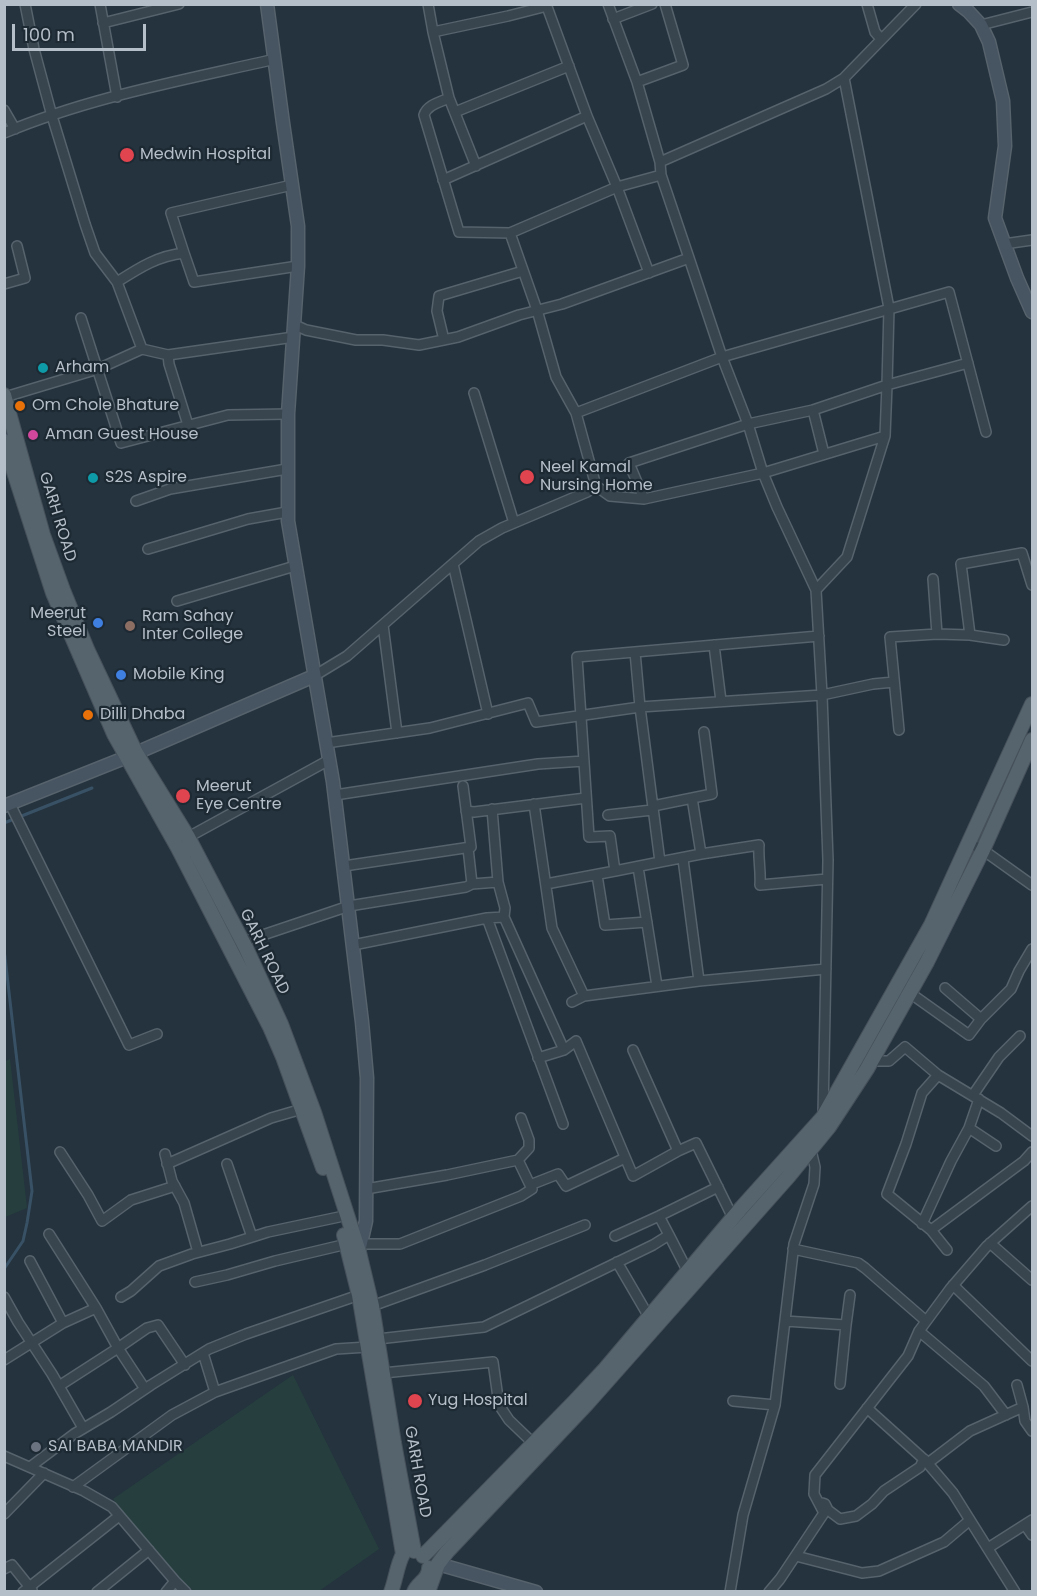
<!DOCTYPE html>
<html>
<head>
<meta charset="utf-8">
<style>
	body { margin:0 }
	#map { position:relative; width:1037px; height:1596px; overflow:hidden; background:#24333e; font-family:Poppins,sans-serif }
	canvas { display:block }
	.frame { position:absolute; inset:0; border:6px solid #b5bfc9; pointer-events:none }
	.scale { position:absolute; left:12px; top:24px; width:134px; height:27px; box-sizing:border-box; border:3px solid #b5bfc9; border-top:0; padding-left:8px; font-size:18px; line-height:21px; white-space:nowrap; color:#b5bfc9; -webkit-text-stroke:4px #1d2933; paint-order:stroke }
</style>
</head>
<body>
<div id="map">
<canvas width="1037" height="1596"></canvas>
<div class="frame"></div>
<div class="scale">100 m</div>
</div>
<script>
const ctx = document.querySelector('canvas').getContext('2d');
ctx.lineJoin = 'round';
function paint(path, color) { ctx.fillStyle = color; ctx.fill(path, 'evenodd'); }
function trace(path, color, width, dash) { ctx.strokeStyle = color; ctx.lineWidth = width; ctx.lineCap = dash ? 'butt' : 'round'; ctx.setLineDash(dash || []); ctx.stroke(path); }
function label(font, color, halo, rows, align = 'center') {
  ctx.font = font + ' Poppins,sans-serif'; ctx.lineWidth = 4.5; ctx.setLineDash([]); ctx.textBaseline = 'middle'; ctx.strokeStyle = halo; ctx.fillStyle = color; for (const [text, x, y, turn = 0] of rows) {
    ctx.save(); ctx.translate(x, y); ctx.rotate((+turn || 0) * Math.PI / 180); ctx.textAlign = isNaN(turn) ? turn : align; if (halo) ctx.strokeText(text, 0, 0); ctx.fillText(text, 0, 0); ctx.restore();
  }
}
paint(new Path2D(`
	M10 1059 27 1208 5 1217 4 1062Z
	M293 1375 379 1549 319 1591H194L174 1573 113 1499Z`), '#263f3e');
trace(new Path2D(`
	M4 823 92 788
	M4 949 32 1191 27 1223 23 1241 4 1269`), '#395165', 3);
const street = new Path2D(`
	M25 4 34 49 52 116 85 224 95 253 117 282 142 349
	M100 4 117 97
	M428 4 433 32 449 98 476 166
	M546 4 587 116 617 187 649 273
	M608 4 637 82 660 162
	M867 4 875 32 881 39
	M613 19 652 4
	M103 23 179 4
	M981 25 1032 12
	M433 32 508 16 547 6
	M637 82 683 65 665 4
	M449 98C440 102 427 105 424 115L459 232 510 233
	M4 110 15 129
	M455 112 569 66
	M4 133C90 97 184 80 275 59
	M443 180 587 116
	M292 185 171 213 184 253 194 282 298 266
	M1004 244 1032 240
	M689 258 722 357 748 424 629 463 644 499 763 473 885 436
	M117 282C139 268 157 256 184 253
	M4 284 25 278 17 246
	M81 318 121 443 228 415 288 414
	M295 325 306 330 356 340H383L419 345 458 337 519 315 562 304 689 258 661 175 660 162 826 89 844 78 916 4
	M444 340 437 311 439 296 523 271
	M168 355 169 364 188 425
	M474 393 514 523
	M5 397 98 369 142 349 168 355 294 337
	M813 410 887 385 889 308 844 78
	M576 413 722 357 949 292 986 432
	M596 486 610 496 644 499
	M136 501 170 489 287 469
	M148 549 248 519 287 512
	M453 564 488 714
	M933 579 937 634
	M816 590 847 557 885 436 887 385 968 363
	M177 601 295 566
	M383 625 397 733
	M970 635 961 564 1022 553 1032 585
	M714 645 721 701
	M635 652 640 707 822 695 873 684 894 682
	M314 676 347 656 479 541 502 528 587 492 596 486 576 413 556 377 537 310 510 233 617 187 661 175
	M899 730 890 637 937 634 970 635 1004 640
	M326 743 430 728 528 703 536 722 640 707 660 862 615 871 610 836 589 837C585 777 581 717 577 657L819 636
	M335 795 538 764 584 761
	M692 798 701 854 759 845C758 858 761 871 760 885L827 879
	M10 804 129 1045 157 1034
	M534 804 552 928 584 996 699 981
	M492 809 498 882 505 908 504 917
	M466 811 474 812 586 798
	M608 815 652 810 653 806 712 794 704 732
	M183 840 329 760
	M969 843 983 850 1032 885
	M471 847 468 848 472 884
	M683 859 699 981 826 969
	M660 862 701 854
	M344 866 471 847 463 786
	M638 867 657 986
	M597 875 605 925 647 922
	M546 884 615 871
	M487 918 504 917 564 1050 576 1041 633 1176 678 1151
	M242 942 349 906 466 887 472 884 498 882
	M353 945 487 918 563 1124
	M945 988 981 1019 1011 989 1019 971 1032 949
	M910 993 969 1035 981 1019
	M572 1002 584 996
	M633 1050 678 1151 696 1143 733 1218
	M538 1058 564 1050
	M871 1061H889L905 1047 938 1075 1001 1113 1032 1136
	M938 1075 922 1093 906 1144 887 1194 931 1230 947 1250
	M973 1095 999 1057 1020 1036
	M823 1114 828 860 822 695 816 590 777 507 763 473 748 424 813 410 824 454
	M969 1128 996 1146
	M60 1152 88 1195 102 1221 131 1200 175 1186
	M165 1154 172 1181 184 1203 198 1252
	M167 1164 271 1118 302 1109
	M227 1164 252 1237
	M530 1185 558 1174 566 1186 625 1158
	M366 1189 447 1175 518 1160 529 1148V1140L521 1118
	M922 1224 951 1161 969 1128 979 1099
	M931 1230 1024 1161 1032 1152
	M49 1234 96 1308
	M669 1235 688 1272
	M615 1236 659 1216 718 1187
	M990 1243 1032 1280
	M362 1244H400L521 1196 532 1189 518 1160
	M793 1249 858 1263 865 1268 926 1321
	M30 1261 63 1323
	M617 1262 649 1317
	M195 1282 227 1275 275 1261 351 1243
	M953 1285 1032 1361
	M4 1297 18 1322 52 1374 83 1428
	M121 1297 131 1291 159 1266 192 1254 230 1244 268 1232 339 1217
	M372 1306 485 1265 585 1225
	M785 1321 846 1325 840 1384
	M846 1325 850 1295
	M919 1331 984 1386 1006 1415
	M378 1339 484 1327 653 1245 669 1235 659 1216
	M4 1360 63 1323 96 1308 118 1348 147 1328 158 1325 185 1365
	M383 1373 493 1362 499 1405 509 1420 534 1444
	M59 1386 118 1348 145 1389
	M215 1392 336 1349 368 1347
	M733 1401 775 1405
	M1023 1407 1025 1421 1032 1431
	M867 1408 928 1463 970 1431 1023 1407 1017 1385
	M4 1456 84 1491 112 1507 175 1581 186 1592
	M30 1467 74 1434 111 1412 151 1385 209 1349 246 1334 359 1295
	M73 1487 172 1415 215 1392 203 1353
	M822 1503 825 1504 828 1510 840 1519 856 1516 872 1504 884 1491 920 1467 924 1459 953 1493 1015 1592
	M4 1514 44 1473
	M1025 1525 1032 1535
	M988 1548 1032 1520
	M796 1556 862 1573 879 1571 944 1542 970 1520
	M4 1569 12 1565 32 1590
	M23 1592 119 1516
	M97 1592 149 1550
	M166 1592 175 1581
	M730 1592 743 1515 775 1405 794 1244 814 1184 815 1167 811 1150 808 1148
	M769 1592 780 1579 824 1513 814 1494 815 1475 908 1356 919 1331 950 1289 987 1246 1032 1206`);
const secondary = new Path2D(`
	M267 4 283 123 298 226V266L288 414V521L333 782 362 1022 367 1078 366 1221 359 1252 355 1255
	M959 4 968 11 981 25 989 42 1003 101 1005 146 995 218 1017 278 1032 312
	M4 806 127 757 314 676
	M438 1564 536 1592`);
const primary = new Path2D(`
	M4 395 43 535 63 590 87 649 136 753 188 837 246 948 281 1024 314 1112 359 1252 372 1306 394 1443 414 1551
	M4 441 53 593 114 734 178 848 270 1027 283 1057 323 1168
	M344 1235 359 1295 403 1554C397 1565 396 1579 391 1592
	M423 1556 574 1402 605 1369 742 1207 823 1117 931 925 1032 704
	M414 1592C418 1582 429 1580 429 1568
	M428 1592 438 1564 447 1552 586 1405 789 1176 829 1127 867 1069 927 962 983 850 1032 740`);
trace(street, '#56626c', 12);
trace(secondary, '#56626c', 15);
trace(primary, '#45505a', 16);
trace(street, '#38444e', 9);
trace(secondary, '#475461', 12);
trace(primary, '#56646e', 14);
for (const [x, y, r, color] of [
	[127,155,8,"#e0444e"],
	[43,368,6,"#0f9aa8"],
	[20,406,6,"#e8710a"],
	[33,435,6,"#d1479c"],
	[527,477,8,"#e0444e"],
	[93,478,6,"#0f9aa8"],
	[98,623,6,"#3f7fe0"],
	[130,626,6,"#8d6e63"],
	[121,675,6,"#3f7fe0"],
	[88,715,6,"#e8710a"],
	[183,796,8,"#e0444e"],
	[415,1401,8,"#e0444e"],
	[36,1447,6,"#6b7280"]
]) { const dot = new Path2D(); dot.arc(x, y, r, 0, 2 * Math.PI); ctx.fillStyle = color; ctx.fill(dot); trace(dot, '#1d2933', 2); }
label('16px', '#b5bfc9', '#1d2933', [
	["Medwin Hospital",140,155],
	["Arham",55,368],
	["Om Chole Bhature",32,406],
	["Aman Guest House",45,435],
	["Neel Kamal",540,468],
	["Nursing Home",540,486],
	["S2S Aspire",105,478],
	["Meerut",86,614,"right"],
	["Steel",86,632,"right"],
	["Ram Sahay",142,617],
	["Inter College",142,635],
	["Mobile King",133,675],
	["Dilli Dhaba",100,715],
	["Meerut",196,787],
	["Eye Centre",196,805],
	["Yug Hospital",428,1401],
	["SAI BABA MANDIR",48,1447]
], 'left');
label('16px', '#b5bfc9', '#1d2933', [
	["GARH ROAD",57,517,73],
	["GARH ROAD",264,952,64],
	["GARH ROAD",417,1472,80]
]);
</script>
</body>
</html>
